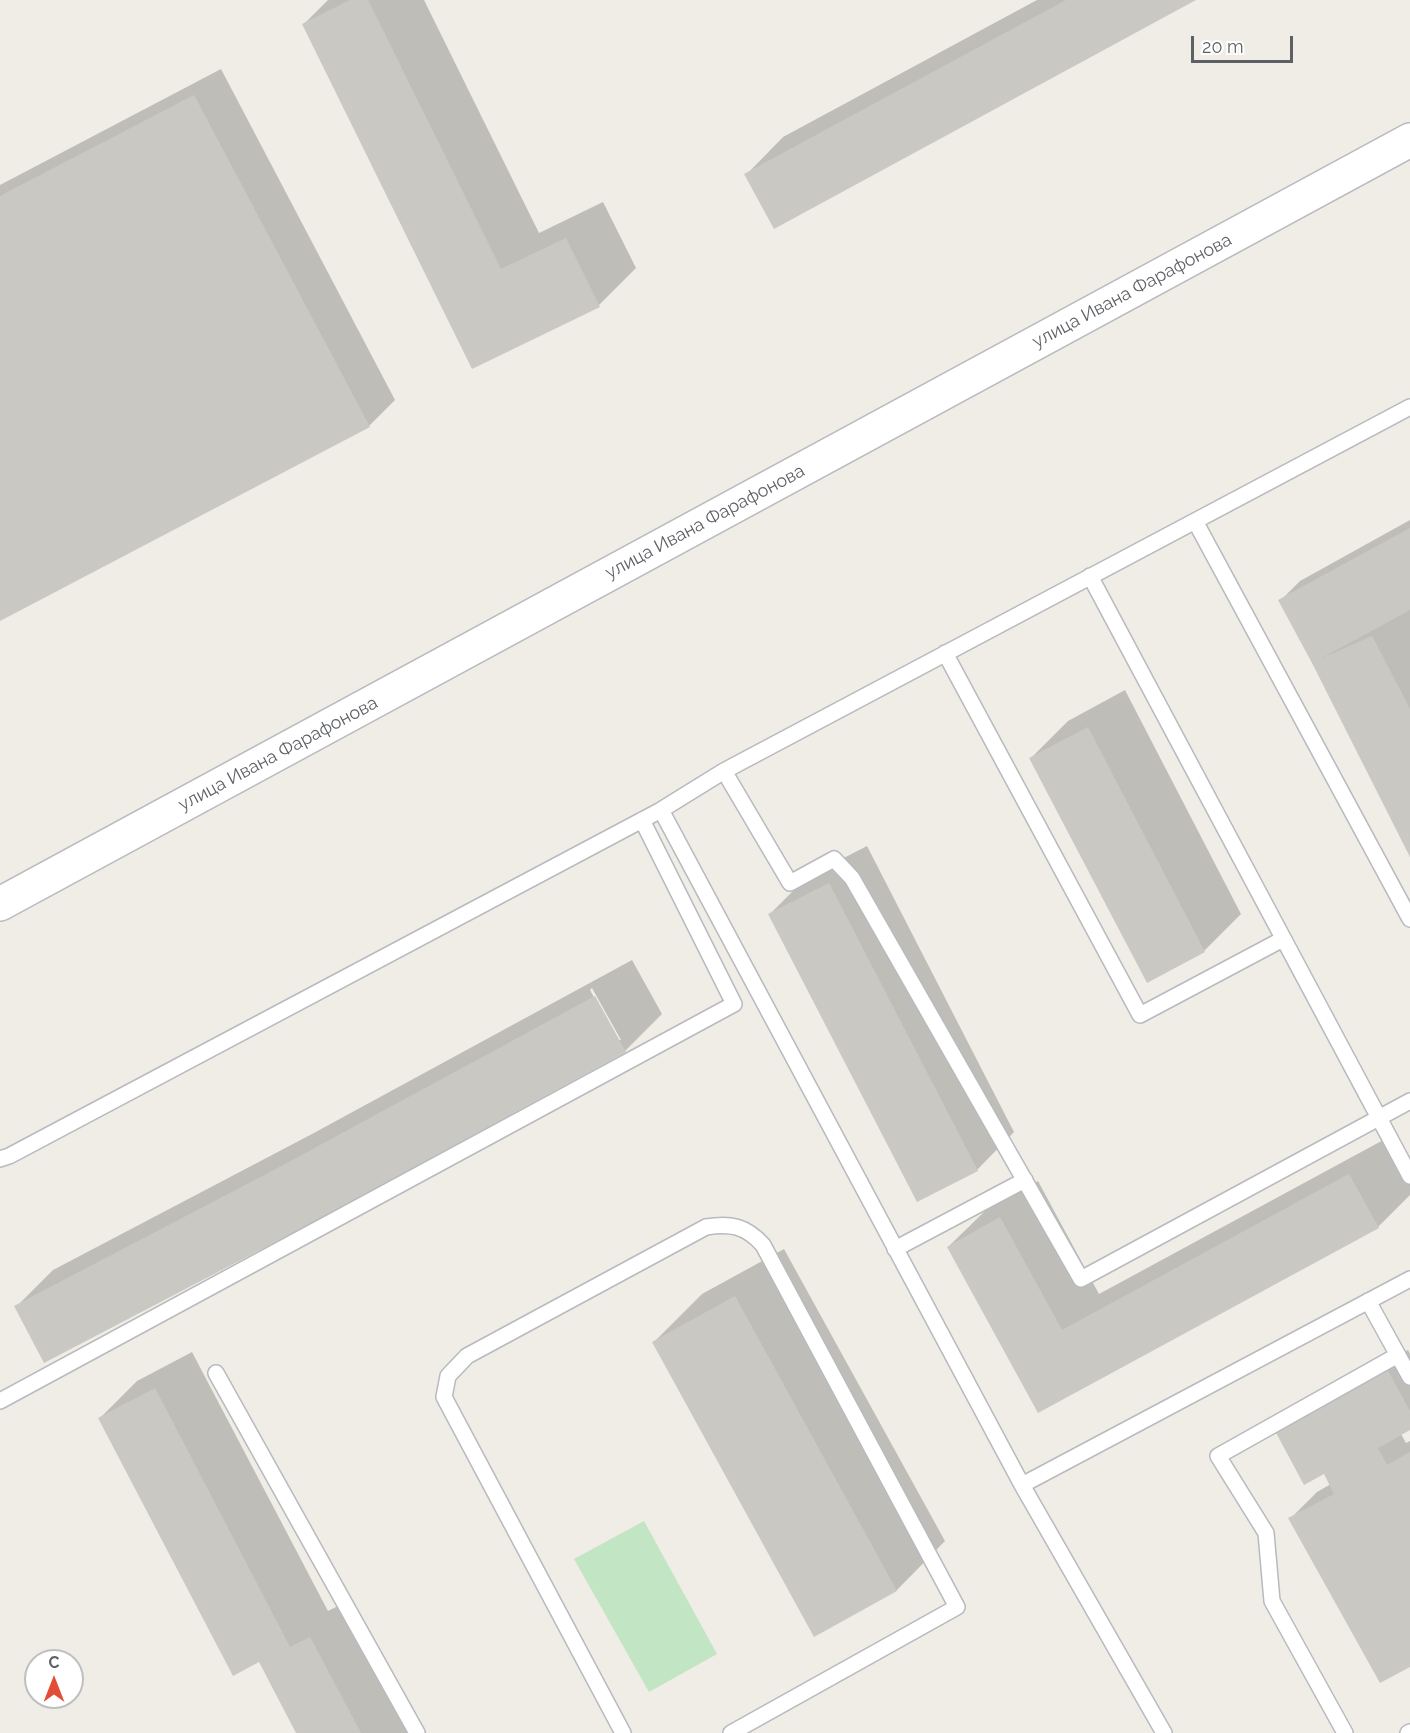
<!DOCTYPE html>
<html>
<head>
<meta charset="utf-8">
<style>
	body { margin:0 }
	#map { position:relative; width:1410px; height:1733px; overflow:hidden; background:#efede5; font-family:Raleway,sans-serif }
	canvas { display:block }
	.north { position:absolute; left:24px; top:1649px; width:60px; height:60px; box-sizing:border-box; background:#fff; border:2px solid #bebfc1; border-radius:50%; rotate:0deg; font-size:16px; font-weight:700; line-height:24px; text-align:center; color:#5d6065 }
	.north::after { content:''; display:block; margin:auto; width:21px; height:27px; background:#e44d35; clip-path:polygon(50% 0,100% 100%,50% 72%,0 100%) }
	.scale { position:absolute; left:1191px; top:36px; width:102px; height:27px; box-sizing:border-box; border:3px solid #5d6065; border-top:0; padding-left:8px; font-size:18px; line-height:21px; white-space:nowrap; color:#5d6065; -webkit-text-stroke:4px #fff; paint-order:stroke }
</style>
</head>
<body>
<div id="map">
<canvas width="1410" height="1733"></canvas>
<div class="north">С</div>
<div class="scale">20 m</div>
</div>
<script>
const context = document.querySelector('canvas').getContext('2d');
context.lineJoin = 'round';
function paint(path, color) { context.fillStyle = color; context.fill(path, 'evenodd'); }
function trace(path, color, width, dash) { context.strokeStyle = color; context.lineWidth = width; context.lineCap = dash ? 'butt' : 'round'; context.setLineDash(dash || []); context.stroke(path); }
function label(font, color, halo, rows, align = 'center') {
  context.font = font + ' Raleway,sans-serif'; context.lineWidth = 6; context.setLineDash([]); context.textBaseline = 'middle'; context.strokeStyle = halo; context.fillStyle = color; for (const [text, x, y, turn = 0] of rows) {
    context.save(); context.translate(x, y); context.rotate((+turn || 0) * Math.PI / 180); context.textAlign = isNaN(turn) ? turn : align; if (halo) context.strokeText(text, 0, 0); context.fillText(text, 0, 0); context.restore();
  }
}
paint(new Path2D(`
	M644,1521L717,1654L649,1692L574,1559Z`), '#c2e5c4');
paint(new Path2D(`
	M328,0H424L539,233L603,202L636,268L599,305L473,367L304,24Z
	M1037,0H1193L746,175L783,137Z
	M221,69L395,400L369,426L0,620V185Z
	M1410,520V854L1314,662L1280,601L1300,581Z
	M1125,690L1241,914L1204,951L1031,758L1068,721Z
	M867,846L1014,1132L977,1170L770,914L807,877Z
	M632,960L662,1014L625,1051L16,1307L53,1270L312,1134ZM592,988L621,1040H617L590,990Z
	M1387,1138L1410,1180V1195L1378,1227L1038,1411L948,1247L986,1210L1038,1181L1099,1294Z
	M784,1249L945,1541L897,1590L815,1634L654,1342L702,1294Z
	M1408,1350L1410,1354V1429L1401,1434L1406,1443L1410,1441V1665L1290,1519L1317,1492L1331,1484L1296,1409Z
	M192,1352L328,1611L348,1601L417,1733H297L259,1660L100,1418L137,1381Z`), '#0003');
paint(new Path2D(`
	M350,0H368L501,269L566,238L600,307L472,369L302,24Z
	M1066,0H1196L774,229L744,174Z
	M194,95L370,427L0,621V196Z
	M1410,528V610L1318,660L1372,636L1410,709V857L1312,663L1278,600Z
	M1088,727L1205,952L1147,983L1029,758Z
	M829,883L978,1171L917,1202L768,914Z
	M595,996L626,1052L304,1227L44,1363L14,1306L274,1170Z
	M1349,1174L1379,1228L1038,1413L947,1247L1000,1217L1062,1330Z
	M735,1296L897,1591L814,1637L652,1342Z
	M1387,1369L1410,1411V1430L1378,1448L1387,1465L1410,1452V1667L1380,1683L1288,1518L1334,1494L1324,1474L1304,1485L1274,1429Z
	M155,1388L290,1647L310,1637L361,1733H296L259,1662L233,1676L98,1418Z`), '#cac8c2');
const service = new Path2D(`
	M1195,521L1410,919
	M1090,576L1410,1176
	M945,653L1140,1015L1283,939
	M724,771L790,883L834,859L852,878L1081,1279L1410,1101
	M661,810L1022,1485L1164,1733
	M0,1159L9,1156L661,810L724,771L1410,407
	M895,1249L1025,1180
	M1368,1301L1410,1377
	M216,1373L417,1733
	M0,1401L734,1004L642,820
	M1022,1485L1410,1279
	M623,1733L444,1397L448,1376L467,1356L706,1227C731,1223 746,1226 763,1245L957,1607L731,1733
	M1345,1733L1272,1601L1266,1533L1218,1456L1398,1355
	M1408,1733L1410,1732`);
const tertiary = new Path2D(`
	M0,904L1410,140`);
trace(service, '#b7babe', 18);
trace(tertiary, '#b7babe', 36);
trace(service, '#fff', 15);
trace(tertiary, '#fff', 33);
label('18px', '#5d6065', '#fff', [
	["улица Ивана Фарафонова",1132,291,-28],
	["улица Ивана Фарафонова",705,522,-28],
	["улица Ивана Фарафонова",278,754,-28]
]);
</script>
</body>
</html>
